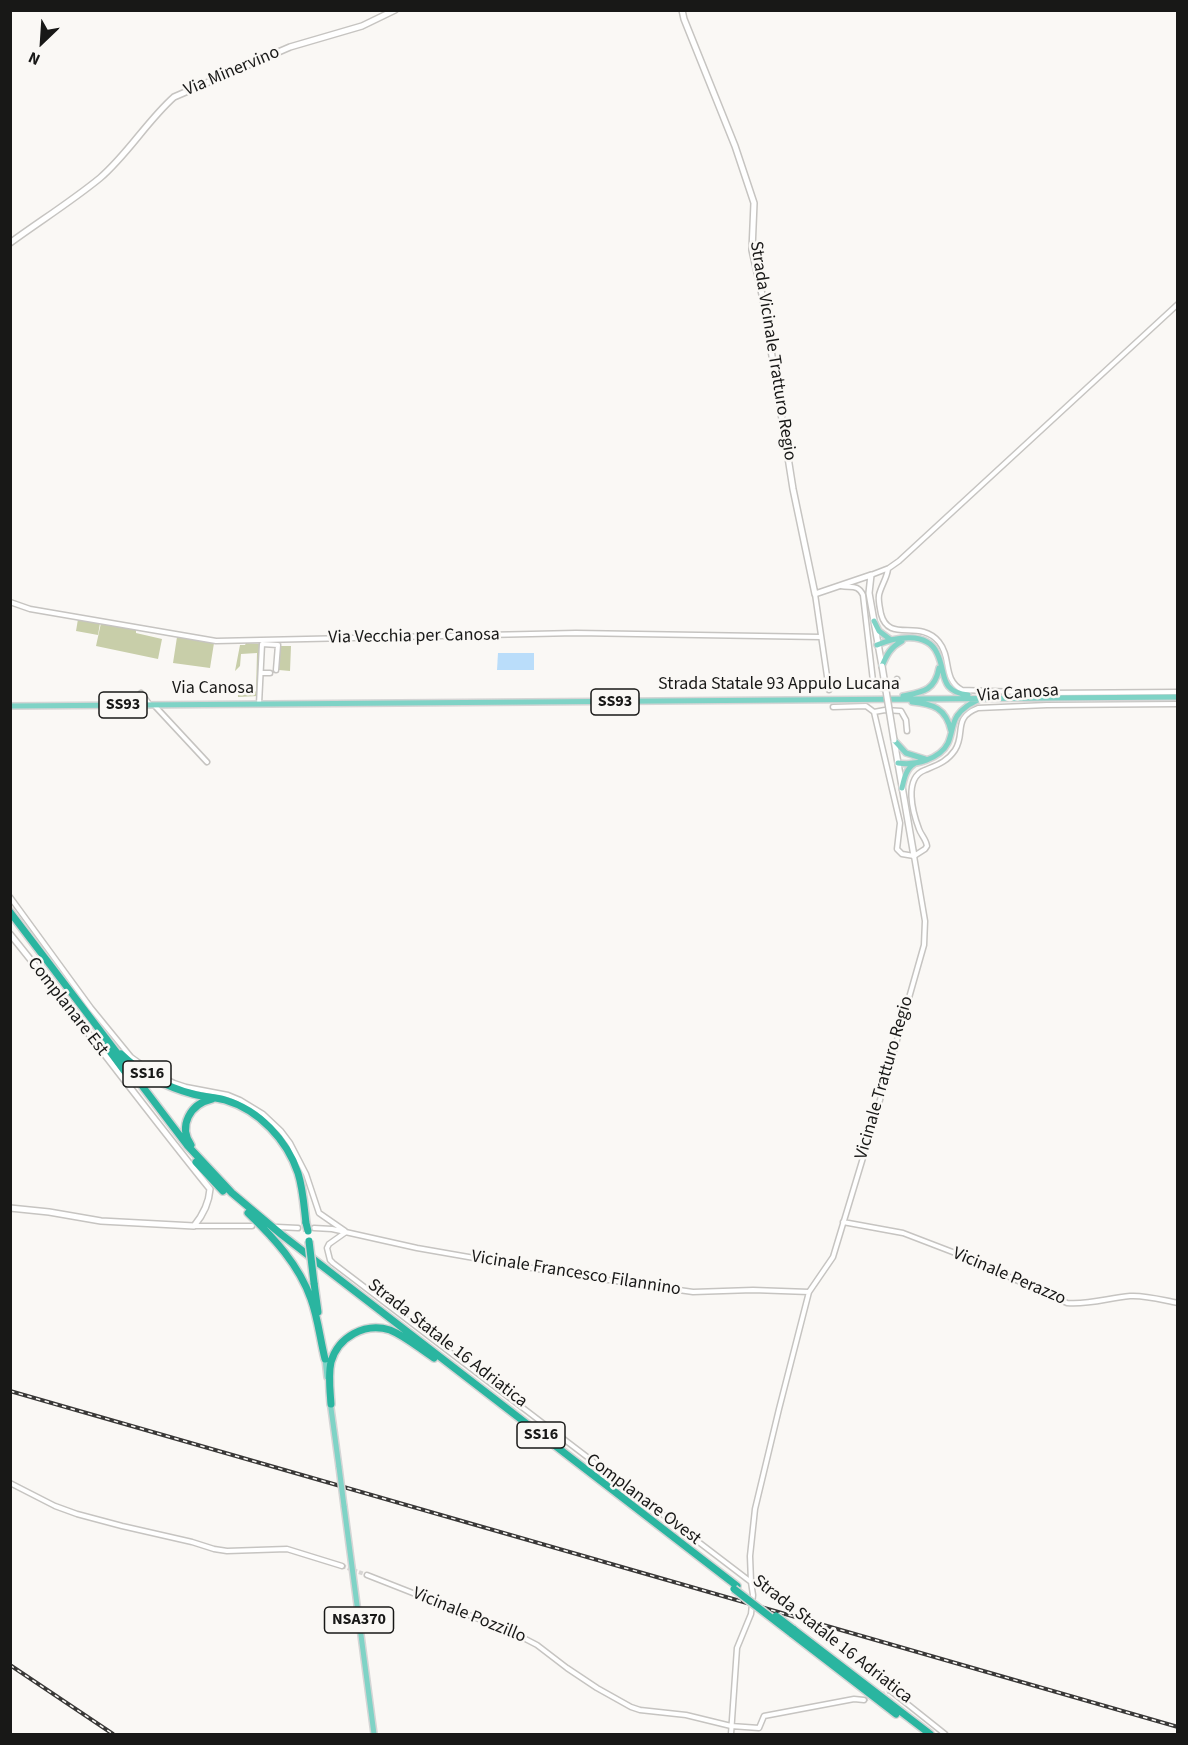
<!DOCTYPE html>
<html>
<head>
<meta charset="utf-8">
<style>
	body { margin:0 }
	#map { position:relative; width:1188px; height:1745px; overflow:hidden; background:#faf8f5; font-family:"Source Sans 3",sans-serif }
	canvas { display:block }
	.frame { position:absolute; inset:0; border:12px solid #181817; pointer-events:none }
	.north { position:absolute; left:12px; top:12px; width:60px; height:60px; -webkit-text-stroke:4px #faf8f5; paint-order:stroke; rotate:205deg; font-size:16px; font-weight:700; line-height:24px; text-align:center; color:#181817 }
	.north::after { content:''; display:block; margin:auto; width:21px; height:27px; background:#181817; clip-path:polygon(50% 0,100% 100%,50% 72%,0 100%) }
</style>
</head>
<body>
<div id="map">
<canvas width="1188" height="1745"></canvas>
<div class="frame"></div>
<div class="north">N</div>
</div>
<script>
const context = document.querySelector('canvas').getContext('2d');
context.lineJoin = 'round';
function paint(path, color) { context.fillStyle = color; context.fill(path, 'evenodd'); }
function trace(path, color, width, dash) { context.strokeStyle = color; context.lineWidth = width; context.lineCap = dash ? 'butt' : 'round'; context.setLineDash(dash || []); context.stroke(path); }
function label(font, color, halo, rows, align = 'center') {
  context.font = font + ' "Source Sans 3",sans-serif'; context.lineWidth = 5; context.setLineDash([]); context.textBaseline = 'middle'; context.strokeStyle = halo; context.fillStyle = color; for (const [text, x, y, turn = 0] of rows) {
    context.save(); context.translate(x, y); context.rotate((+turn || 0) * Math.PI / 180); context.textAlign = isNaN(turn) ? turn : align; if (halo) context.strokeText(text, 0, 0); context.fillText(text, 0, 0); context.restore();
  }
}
paint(new Path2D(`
	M78,619L100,623L98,635L76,631Z
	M101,623L136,630V633L162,639L158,659L96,646Z
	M177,637L214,643L210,668L173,663Z
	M246,643L261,644L258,696L238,697V695L252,694L256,691L257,653L241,654L240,666L235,671L240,645H245Z
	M280,646H291L290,671L279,670Z`), '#c8cea9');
paint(new Path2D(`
	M498,653H534V670H497Z`), '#baddfa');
trace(new Path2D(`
	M342,1566L367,1575
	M864,1700L891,1691`), '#d8d6d4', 4, [4, 2]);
const street = new Path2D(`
	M888,569C887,578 881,586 879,595C878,601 880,608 881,614C889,644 919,618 939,642C952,658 942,679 962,690L1047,693L1178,692
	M871,575L889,568L899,561L1178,304
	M841,586C851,588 858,584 863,595L873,681C879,692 893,690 897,679
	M815,594L829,690
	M10,602L30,609L216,641L576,633L821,637
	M261,673H270
	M141,693L150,705
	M259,704L262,644L278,645L276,670
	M154,705L207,762
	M833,707L866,706L874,712L900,823L897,849L902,854L914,856
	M874,712L885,710L901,711L906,720L907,731
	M914,856L925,849L927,846C926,839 921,835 919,829C913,813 903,778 925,770C937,765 947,762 955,750C966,733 952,718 978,708L1047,705L1178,704
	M10,897L91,1008L131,1057L155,1074L174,1083L186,1087L228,1095L240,1100L263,1114L281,1131L290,1143L306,1174L319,1213L345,1231
	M843,1222L903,1233L963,1256L1067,1303C1089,1305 1108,1298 1130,1296C1146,1295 1162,1300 1178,1303
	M195,1226H252
	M277,1227L298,1228
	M314,1228L332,1229L417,1248L566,1274L693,1292L753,1290L809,1292
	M346,1232L329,1244L327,1248L330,1260L333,1263L751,1582
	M10,1483L55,1506L77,1514L122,1526L192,1542L214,1549L227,1551L287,1549L342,1566
	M367,1575L512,1632L537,1645L567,1668L597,1688L631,1707L640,1710L686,1715L731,1726L759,1728L764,1716L854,1699L864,1700
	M891,1691L945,1734
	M731,1734L737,1648L751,1614L753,1595L751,1582L750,1556L755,1509L779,1409L809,1292L833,1257L872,1128L924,945L925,921L914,856`);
const secondary = new Path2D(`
	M682,10L684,19L735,146L754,203L752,250L763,299L793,489L815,594L871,575L869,593L882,666
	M10,243C40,221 72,201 100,178C128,154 147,121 174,97L290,47L362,26L395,10
	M894,740L914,856
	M10,934C78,1018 142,1105 210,1189C209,1203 203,1215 194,1226L101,1221L49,1212L10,1208`);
const primary = new Path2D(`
	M874,621L879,631L891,640
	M877,645C895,637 927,631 937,653C947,673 938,691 968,695
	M882,666C887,654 891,647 902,641
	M903,696C922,692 935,691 939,668
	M912,702C933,704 946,708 951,731
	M10,706L1178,697
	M894,740L906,753L925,759
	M898,763C915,766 940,759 948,743C952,734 952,724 957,716C963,707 972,703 980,699
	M902,788C904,779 906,769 914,764
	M325,1359L327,1377
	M330,1401L339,1467
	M344,1506L374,1734`);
const highway = new Path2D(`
	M10,912L187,1145L232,1193L282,1235L737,1586
	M106,1046L128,1076
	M121,1054C141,1073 166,1087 193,1094C204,1097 215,1097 225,1100C259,1110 287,1140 298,1173C303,1189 304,1206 306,1223
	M191,1145C178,1126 190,1104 212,1099
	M196,1162L223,1191
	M248,1213C274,1238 299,1265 311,1299C318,1318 320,1339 325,1359
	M314,1283L318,1312
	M331,1404C330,1390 328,1375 331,1362C338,1337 365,1322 390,1330C405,1336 420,1349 434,1358
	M793,1629L930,1734
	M791,1633L896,1714`);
trace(street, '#c6c4c1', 7);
trace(secondary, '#c6c4c1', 8);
trace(primary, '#d5d5d5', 8);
trace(highway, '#d5d5d5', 10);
trace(street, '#fff', 4);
trace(secondary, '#fff', 5);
trace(primary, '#7fd3c6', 5);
trace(highway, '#2ab5a0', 7);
const rail = new Path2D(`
	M10,1391L1178,1727
	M10,1665L113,1734`);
trace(rail, '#393837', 4);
trace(rail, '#faf8f5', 1.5, [4.5]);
const secondaryBridge = new Path2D(`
	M882,666L894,740`);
const primaryBridge = new Path2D(`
	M339,1467L344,1506`);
const highwayBridge = new Path2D(`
	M306,1223L308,1231
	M309,1241L314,1283
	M734,1589L791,1633
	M776,1616L793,1629`);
trace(secondaryBridge, '#c6c4c1', 8, []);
trace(primaryBridge, '#d5d5d5', 8, []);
trace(highwayBridge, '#d5d5d5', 10, []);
trace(secondaryBridge, '#fff', 5);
trace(primaryBridge, '#7fd3c6', 5);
trace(highwayBridge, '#2ab5a0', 7);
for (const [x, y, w] of [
	[615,702,48],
	[123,705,48],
	[147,1074,48],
	[541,1435,48],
	[359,1620,69]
]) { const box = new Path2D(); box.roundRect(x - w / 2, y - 13, w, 26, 4.5); context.fillStyle = '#faf8f5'; context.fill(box); trace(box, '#181817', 1.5); }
label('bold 16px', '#181817', null, [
	["SS93",615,702],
	["SS93",123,705],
	["SS16",147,1074],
	["SS16",541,1435],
	["NSA370",359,1620]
]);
label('18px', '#181817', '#faf8f5', [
	["Via Minervino",232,72,-23],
	["Strada Vicinale Tratturo Regio",772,351,81],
	["Via Vecchia per Canosa",414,637,-1],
	["Strada Statale 93 Appulo Lucana",779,685],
	["Via Canosa",213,689],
	["Via Canosa",1018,694,-4],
	["Complanare Est",67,1007,52],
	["Vicinale Tratturo Regio",885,1078,-74],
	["Vicinale Francesco Filannino",576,1274,9],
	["Vicinale Perazzo",1009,1277,23],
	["Strada Statale 16 Adriatica",447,1344,38],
	["Complanare Ovest",643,1500,37],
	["Vicinale Pozzillo",469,1616,22],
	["Strada Statale 16 Adriatica",832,1640,38]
]);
</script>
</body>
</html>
